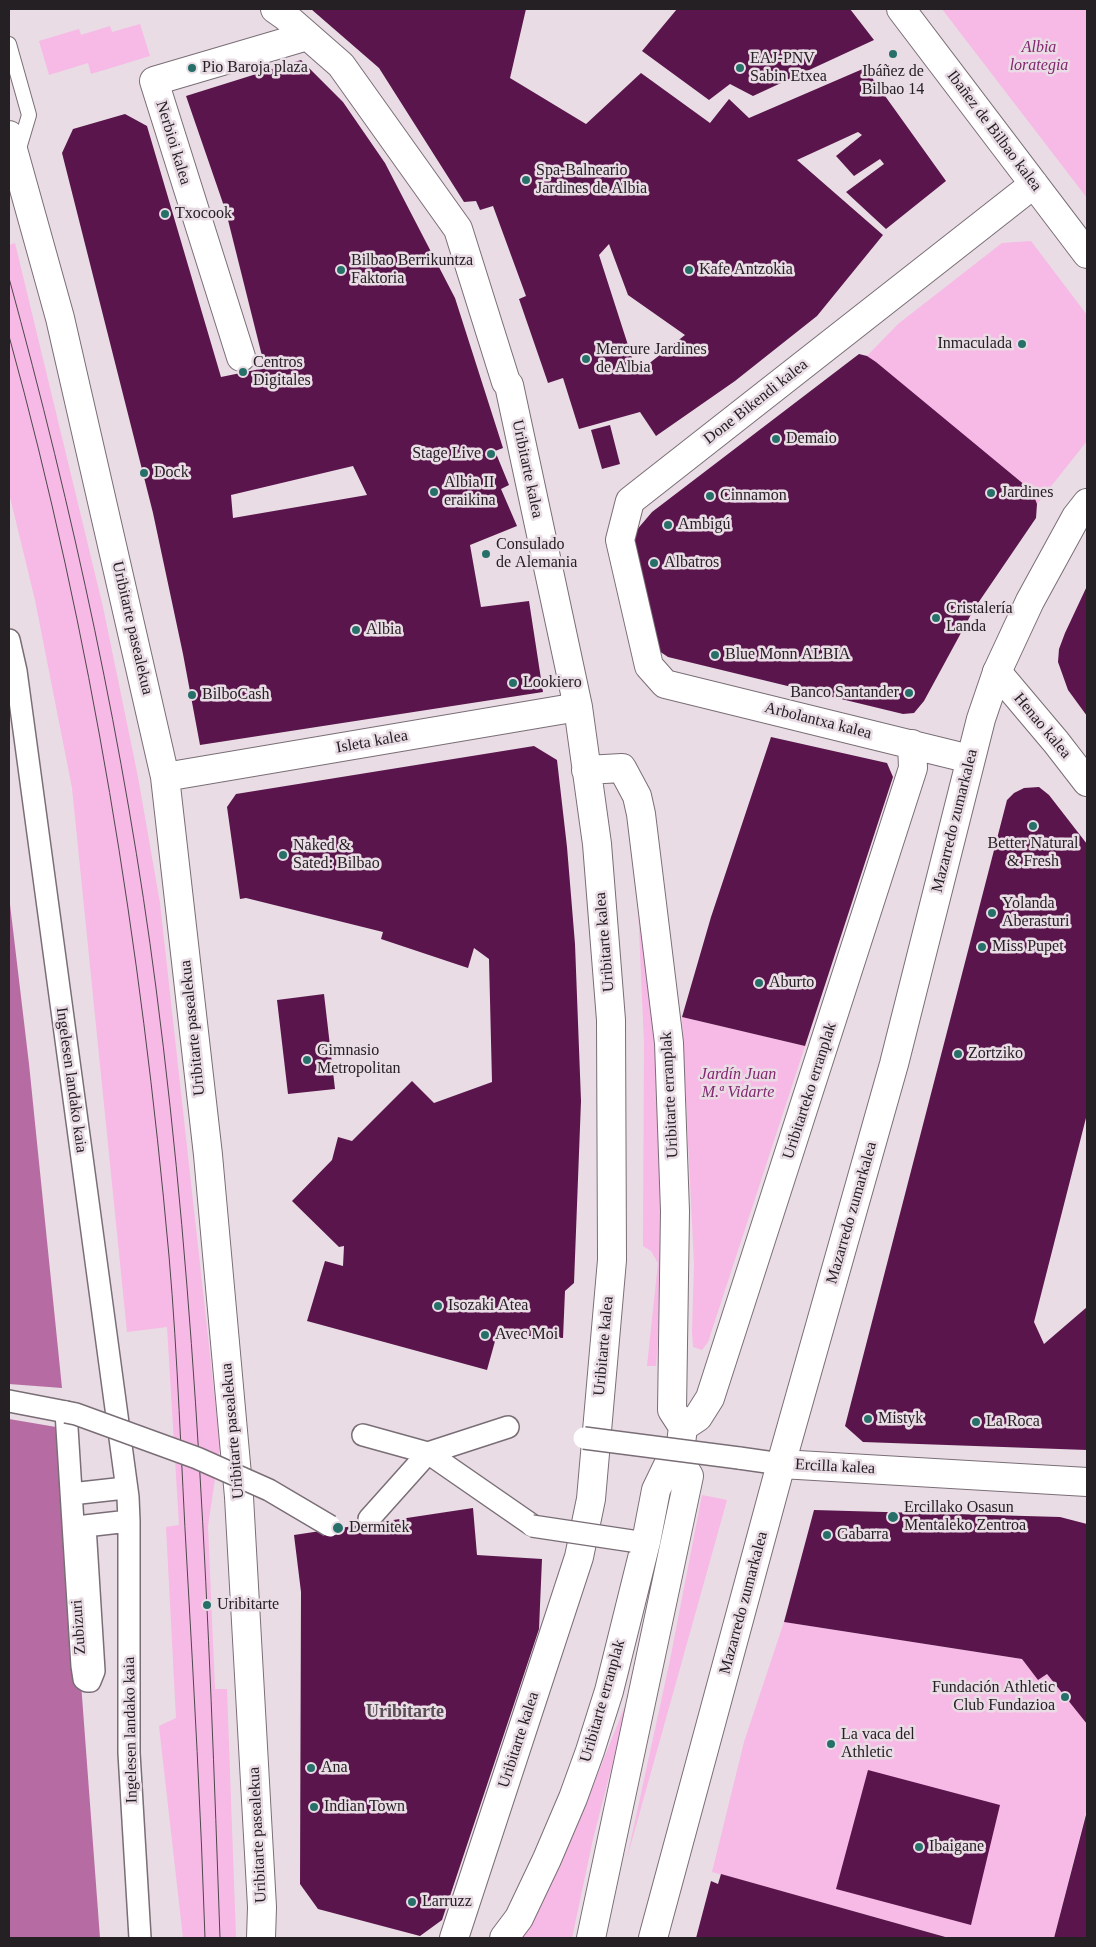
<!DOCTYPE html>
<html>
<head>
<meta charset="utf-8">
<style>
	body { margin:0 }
	#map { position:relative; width:1096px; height:1947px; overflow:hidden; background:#e9dce5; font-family:"Times New Roman",serif }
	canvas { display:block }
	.frame { position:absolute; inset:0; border:10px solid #252023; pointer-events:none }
</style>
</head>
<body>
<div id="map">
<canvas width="1096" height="1947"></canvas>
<div class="frame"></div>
</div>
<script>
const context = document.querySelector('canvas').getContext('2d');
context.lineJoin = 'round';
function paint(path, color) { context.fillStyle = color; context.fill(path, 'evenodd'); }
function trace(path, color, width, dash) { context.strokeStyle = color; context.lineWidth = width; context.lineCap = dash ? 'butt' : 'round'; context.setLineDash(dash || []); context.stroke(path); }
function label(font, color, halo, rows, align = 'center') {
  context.font = font + ' "Times New Roman",serif'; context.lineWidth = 5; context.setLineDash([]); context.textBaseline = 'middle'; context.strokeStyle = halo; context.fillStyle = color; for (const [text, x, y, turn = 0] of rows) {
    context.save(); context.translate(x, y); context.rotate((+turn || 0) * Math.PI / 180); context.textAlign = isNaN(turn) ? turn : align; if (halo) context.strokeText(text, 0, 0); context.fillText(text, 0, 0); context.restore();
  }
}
paint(new Path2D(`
	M942,9H1087V198Z
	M140,24L150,56L91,74L88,63L49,75L39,41L79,29L81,35L110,26L112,32Z
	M1031,241L1087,315V441L1037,504L1032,491L867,356L898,324L1002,243Z
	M15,243L103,607L138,777L160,903L220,1445L208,1526L215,1689H227L236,1938H183L159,1726L176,1718L166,1527L179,1525L167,1327L127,1332L72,788L35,600L9,493V245Z
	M638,906L653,1013L659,1066L664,1260L656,1366H647L658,1263L651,1251L643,1246L644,1044Z
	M682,1017L805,1046L708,1342L702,1350L693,1347L692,1331L694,1264Z
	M702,1495L727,1500L627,1858L670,1660Z
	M784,1622L1022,1659L1038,1680L1047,1674L1087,1724V1808L1054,1938H950L712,1872L744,1742Z
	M632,1688L593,1839L572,1938H520L573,1836Z`), '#f7b9e5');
paint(new Path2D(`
	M9,896L29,1064L62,1388V1428L100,1938H9Z`), '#b66ca3');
paint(new Path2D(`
	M9,1384L62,1388V1428L9,1419Z`), '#e9dce5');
paint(new Path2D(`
	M311,9H526L510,78L586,124L641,73L710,123L729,99L749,118L865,68L946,181L886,229L846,192L884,164L880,159L854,176L836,156L862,135L858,132L797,160L883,235L817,316L735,381L656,436L640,412L579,429L563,378L548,383L519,299L526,296L493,206L480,210L476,201L464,202L379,68ZM609,244L628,295L685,335L637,373L599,255Z
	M677,9H850L874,40L753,96L730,84L709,100L642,51Z
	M301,60L343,102L385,163L455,298L503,448L495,451L509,485L501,489L517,526L470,545L481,607L529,601L543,692L200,745L183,654L153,513L62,153L73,129L125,114L147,126L221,377L265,368L226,212L186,96ZM353,466L367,495L233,518L231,495Z
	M859,354L867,356L876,362L1032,491L1037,504L1036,518L974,609L924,701L914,713L903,714L668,657L656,649L634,544L635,532L652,512Z
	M610,425L620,464L602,469L591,430Z
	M1087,586V716L1068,690L1058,662L1059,649L1065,633Z
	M771,737L887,763L893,777L805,1046L682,1017L711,917Z
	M534,746L557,760L567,847L575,944L581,1101L574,1283L565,1291L563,1338L497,1334L487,1370L307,1321L325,1261L343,1266L344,1246L339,1247L292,1201L332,1160L338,1137L352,1141L412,1081L434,1103L492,1082L489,959L474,948L468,968L381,939L383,932L246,898L240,899L227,807L236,794Z
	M1039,787L1049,795L1087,844V1114L1034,1322L1044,1344L1087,1307V1450L863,1442L845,1426L1007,800L1014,793L1024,788Z
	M324,994L335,1089L288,1094L277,1000Z
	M473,1508L477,1555L542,1559L539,1629L442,1920L420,1936L318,1909L300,1884L301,1592L294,1535Z
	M814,1510L1060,1517L1087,1524V1724L1047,1674L1038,1680L1022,1659L784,1622Z
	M868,1770L1000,1805L971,1925L836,1889Z
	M1087,1811V1931L1086,1938H1054Z
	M721,1874L949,1938H696L711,1881L718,1884Z`), '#5a164c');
const service = new Path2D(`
	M9,44L29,115L18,152`);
const pedestrian = new Path2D(`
	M9,640L16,671L128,1497L129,1521V1753L140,1938
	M9,1401L66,1412L82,1666L84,1679L87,1681H90L94,1671L85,1526L129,1521
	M363,1435L428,1453L532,1525
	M739,1458L781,1464
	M80,1493L125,1488
	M369,1519L428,1453L508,1427`);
const minor = new Path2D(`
	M275,9L285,16L341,65L458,229L506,382L509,385L578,707L597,844L611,1020L612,1260L591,1499L579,1557L454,1938
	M901,9L1087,254
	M9,135L60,318L165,777L208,1155L239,1497L262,1907L261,1938
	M241,357L154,81L307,36
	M997,672L1056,742L1087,782
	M970,759L665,684L649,666L620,540L630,501L1034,184
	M586,770L622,768L637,796L641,814L669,1043L675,1211L672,1410L683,1427L679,1460L689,1476L591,1938
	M165,777L578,707
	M683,1427L698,1417L710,1398L913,768L912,744
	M781,1464L1087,1482
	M504,1938L519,1918L547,1859L573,1798L590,1751L609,1691L646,1542L656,1490L669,1463L679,1460`);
const secondary = new Path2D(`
	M653,1938L781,1464L894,1064L981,719L997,672L1030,601L1076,517L1087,503`);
trace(service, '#7a6e76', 16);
trace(pedestrian, '#7a6e76', 24);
trace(minor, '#7a6e76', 30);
trace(secondary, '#7a6e76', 30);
trace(service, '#fff', 14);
trace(pedestrian, '#fff', 21);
trace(minor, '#fff', 28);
trace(secondary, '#fff', 28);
trace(new Path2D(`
	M9,278C73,511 125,749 156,988C197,1303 209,1621 220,1938
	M9,336C92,637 141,946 169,1256C178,1359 181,1462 187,1565C194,1689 201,1814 205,1938`), '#4e474b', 1);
const pedestrianBridge = new Path2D(`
	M66,1412L76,1414L197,1458L269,1490L330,1526
	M584,1438L739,1458
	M532,1526L632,1541`);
trace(pedestrianBridge, '#7a6e76', 24, []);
trace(pedestrianBridge, '#fff', 21);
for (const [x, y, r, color] of [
	[893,54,5,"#27706a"],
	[192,68,5,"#27706a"],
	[740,68,5,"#27706a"],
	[526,180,5,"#27706a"],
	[165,214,5,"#27706a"],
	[341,270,5,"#27706a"],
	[689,270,5,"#27706a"],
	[1022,344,5,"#27706a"],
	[586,359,5,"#27706a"],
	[243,372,5,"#27706a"],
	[776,439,5,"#27706a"],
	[491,454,5,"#27706a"],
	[144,473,5,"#27706a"],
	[434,492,5,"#27706a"],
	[991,493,5,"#27706a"],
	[710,496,5,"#27706a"],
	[668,525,5,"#27706a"],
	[486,554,5,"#27706a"],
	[654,563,5,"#27706a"],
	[936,618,5,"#27706a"],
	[356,630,5,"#27706a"],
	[715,655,5,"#27706a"],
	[513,683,5,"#27706a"],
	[909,693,5,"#27706a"],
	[192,695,5,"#27706a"],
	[1033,826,5,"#27706a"],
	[283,855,5,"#27706a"],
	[992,913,5,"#27706a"],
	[982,947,5,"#27706a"],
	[759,983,5,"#27706a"],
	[958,1054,5,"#27706a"],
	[307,1060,5,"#27706a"],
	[438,1306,5,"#27706a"],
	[485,1335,5,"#27706a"],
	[868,1419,5,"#27706a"],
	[976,1422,5,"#27706a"],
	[893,1517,6,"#27706a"],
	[338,1528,6,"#27706a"],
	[827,1535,5,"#27706a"],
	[207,1605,5,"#27706a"],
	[1065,1697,5,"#27706a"],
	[831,1744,5,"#27706a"],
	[311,1768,5,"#27706a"],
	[314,1807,5,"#27706a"],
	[919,1847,5,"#27706a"],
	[412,1902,5,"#27706a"]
]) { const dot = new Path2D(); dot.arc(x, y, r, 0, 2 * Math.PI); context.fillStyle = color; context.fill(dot); trace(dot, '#e9dce5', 2); }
label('italic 16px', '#82286f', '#e9dce5', [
	["Albia",1039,48],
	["lorategia",1039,66],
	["Jardín Juan",738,1075],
	["M.ª Vidarte",738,1093]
]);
label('16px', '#252023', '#e9dce5', [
	["EAJ-PNV",750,59],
	["Sabin Etxea",750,77],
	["Pio Baroja plaza",202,68],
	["Ibáñez de",893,72,"center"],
	["Bilbao 14",893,90,"center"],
	["Spa-Balneario",536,171],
	["Jardines de Albia",536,189],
	["Txocook",175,214],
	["Bilbao Berrikuntza",351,261],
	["Faktoria",351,279],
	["Kafe Antzokia",699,270],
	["Inmaculada",1012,344,"right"],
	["Mercure Jardines",596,350],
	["de Albia",596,368],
	["Centros",253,363],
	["Digitales",253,381],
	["Demaio",786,439],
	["Stage Live",481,454,"right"],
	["Dock",154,473],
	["Albia II",444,483],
	["eraikina",444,501],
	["Jardines",1001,493],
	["Cinnamon",720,496],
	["Ambigú",678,525],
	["Consulado",496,545],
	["de Alemania",496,563],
	["Albatros",664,563],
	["Cristalería",946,609],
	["Landa",946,627],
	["Albia",366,630],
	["Blue Monn ALBIA",725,655],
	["Lookiero",523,683],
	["Banco Santander",899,693,"right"],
	["BilboCash",202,695],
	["Better Natural",1033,844,"center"],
	["& Fresh",1033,862,"center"],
	["Naked &",293,846],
	["Sated: Bilbao",293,864],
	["Yolanda",1002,904],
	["Aberasturi",1002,922],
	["Miss Pupet",992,947],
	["Aburto",769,983],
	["Gimnasio",317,1051],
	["Metropolitan",317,1069],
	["Zortziko",968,1054],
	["Isozaki Atea",448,1306],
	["Avec Moi",495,1335],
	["Mistyk",878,1419],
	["La Roca",986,1422],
	["Ercillako Osasun",904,1508],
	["Mentaleko Zentroa",904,1526],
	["Dermitek",349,1528],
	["Gabarra",837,1535],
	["Uribitarte",217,1605],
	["Fundación Athletic",1055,1688,"right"],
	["Club Fundazioa",1055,1706,"right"],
	["La vaca del",841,1735],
	["Athletic",841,1753],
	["Ana",321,1768],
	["Indian Town",324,1807],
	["Ibaigane",929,1847],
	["Larruzz",422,1902]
], 'left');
label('16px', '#252023', '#e9dce5', [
	["Ibañez de Bilbao kalea",994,131,53],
	["Nerbioi kalea",173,143,73],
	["Done Bikendi kalea",756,402,-38],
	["Uribitarte kalea",527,469,78],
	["Uribitarte pasealekua",132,628,77],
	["Arbolantxa kalea",818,721,14],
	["Henao kalea",1042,726,50],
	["Isleta kalea",372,742,-10],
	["Mazarredo zumarkalea",955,821,-76],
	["Uribitarte kalea",605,942,-95],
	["Uribitarte pasealekua",193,1028,-96],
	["Ingelesen landako kaia",71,1080,82],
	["Uribitarteko erranplak",810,1091,-72],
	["Uribitarte erranplak",670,1095,-93],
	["Mazarredo zumarkalea",852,1213,-74],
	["Uribitarte kalea",604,1346,-85],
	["Uribitarte pasealekua",233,1431,-95],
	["Ercilla kalea",835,1467,3],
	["Mazarredo zumarkalea",744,1603,-75],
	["Zubizuri",79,1627,-94],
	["Uribitarte erranplak",603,1701,-74],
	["Ingelesen landako kaia",131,1730,-91],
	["Uribitarte kalea",519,1740,-72],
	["Uribitarte pasealekua",258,1835,-93]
]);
label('bold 18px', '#584e55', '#e9dce5', [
	["Uribitarte",405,1712]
]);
</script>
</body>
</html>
